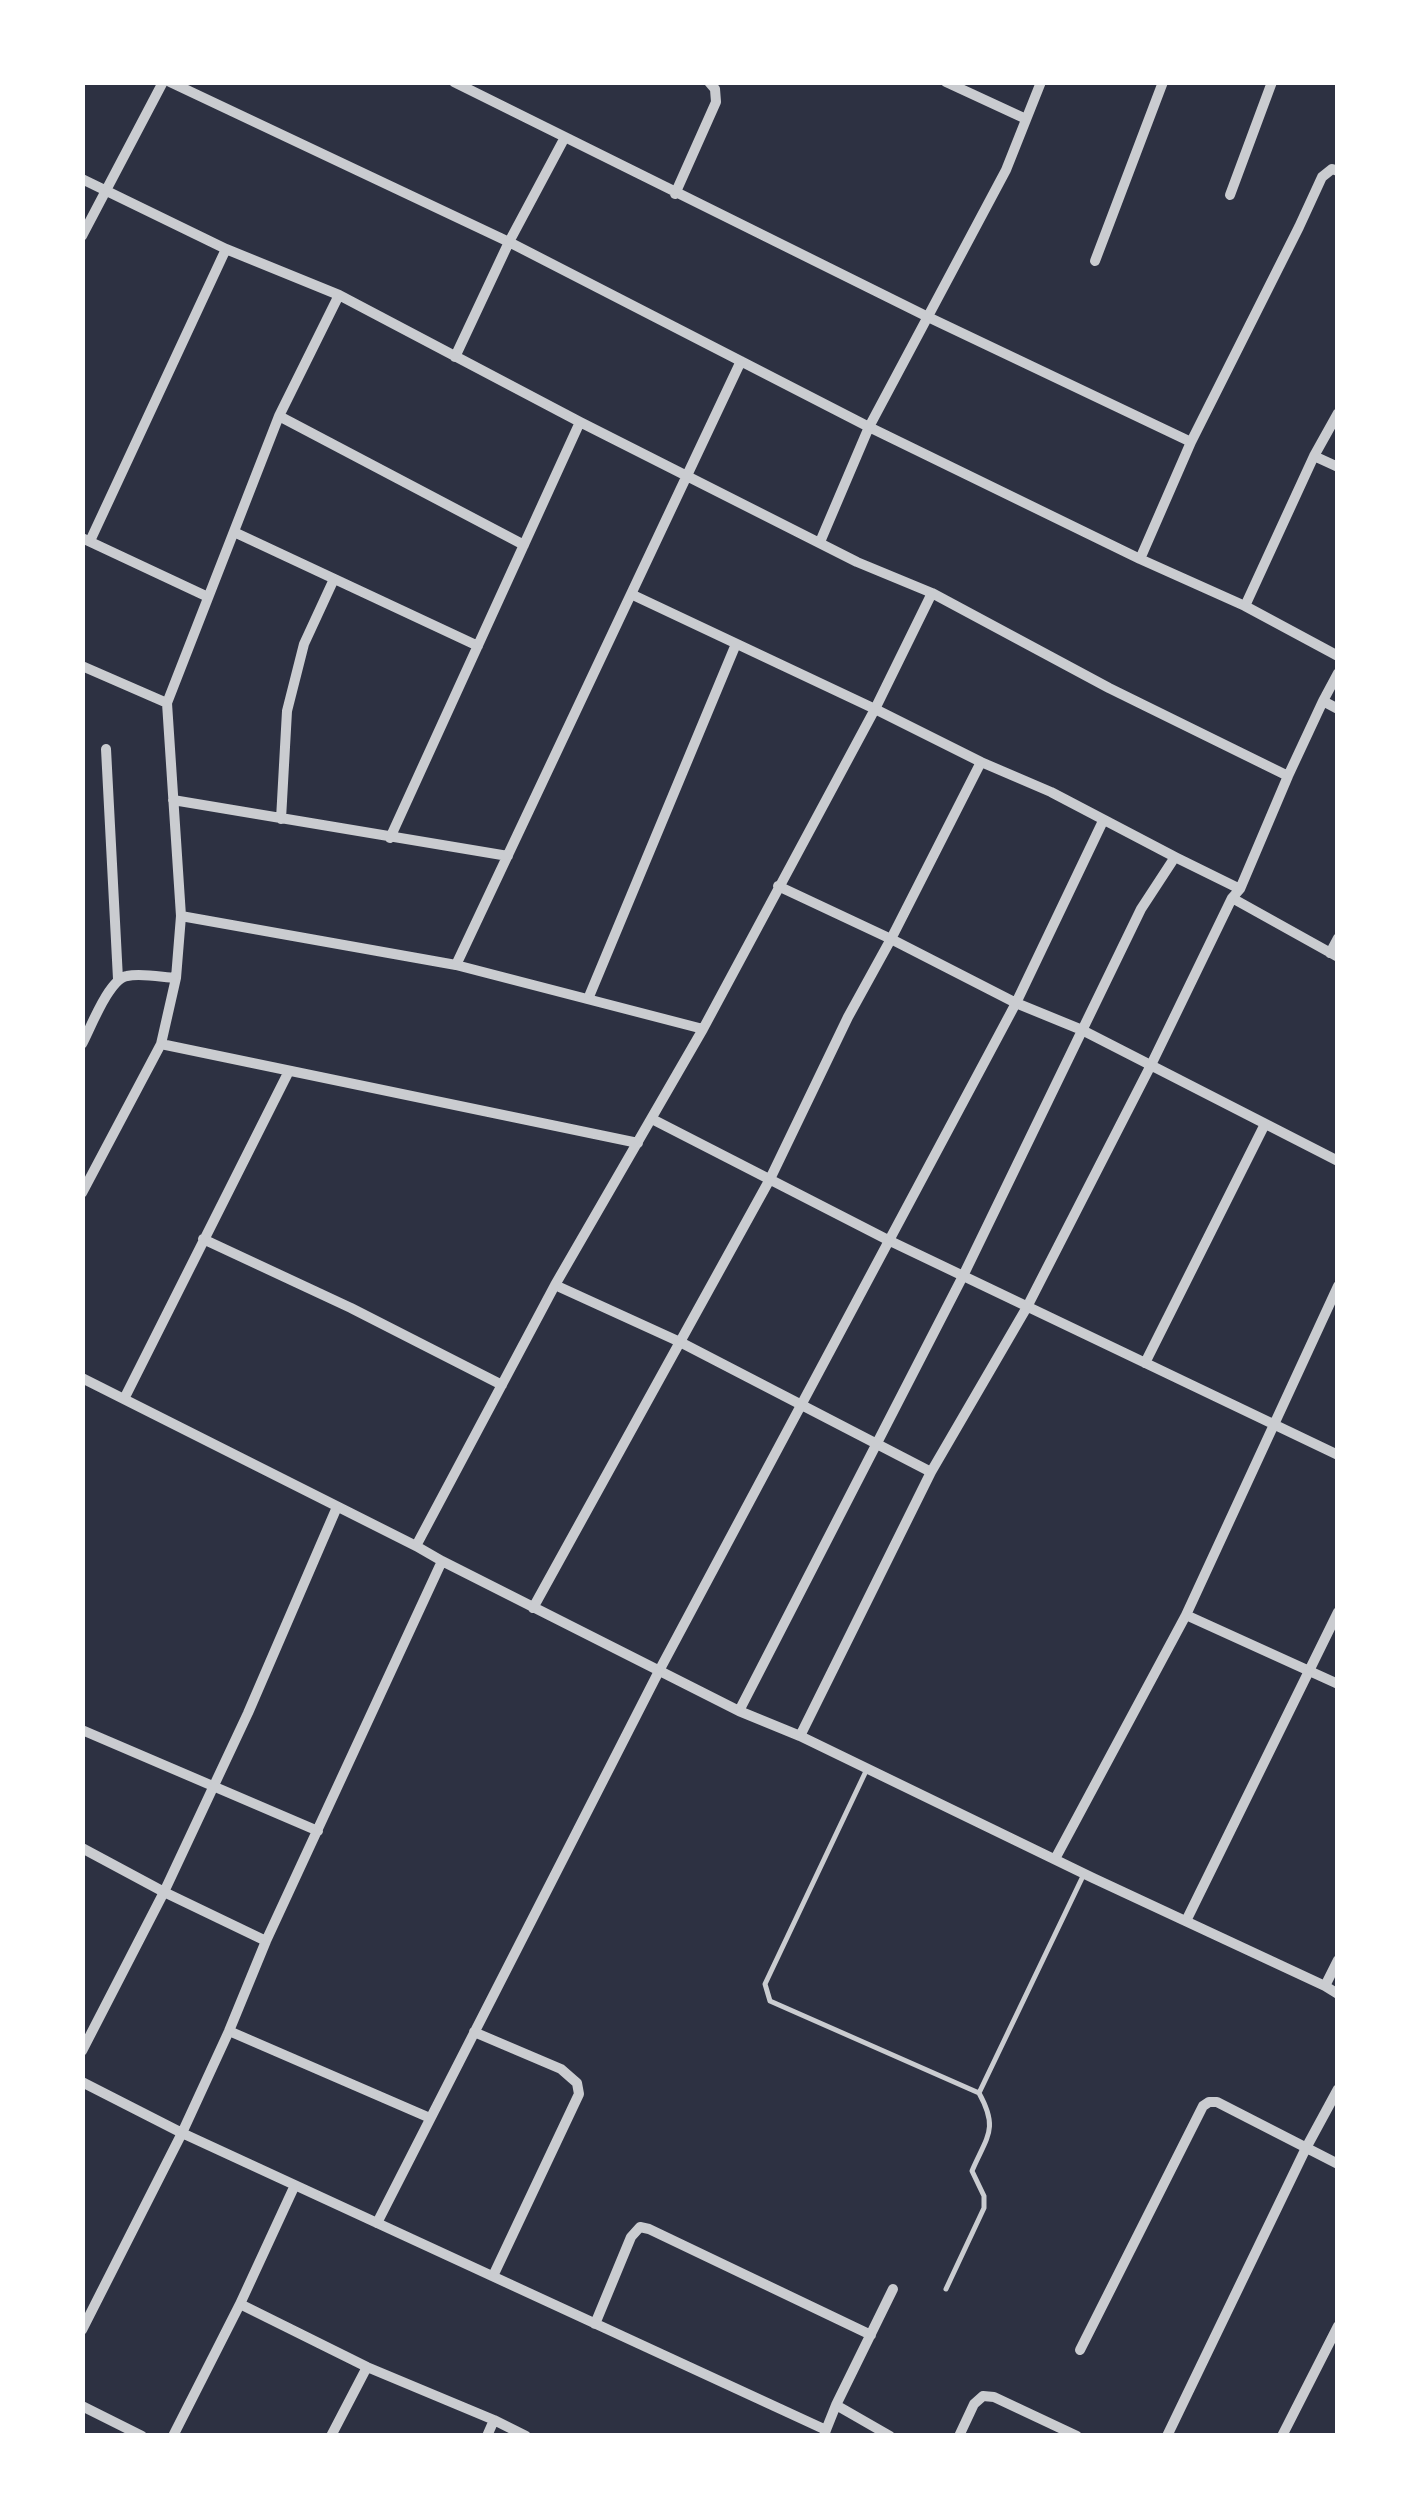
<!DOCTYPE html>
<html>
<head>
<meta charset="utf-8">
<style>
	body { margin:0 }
	#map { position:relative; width:1420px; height:2518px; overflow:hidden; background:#2d3142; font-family:"IBM Plex Serif",serif }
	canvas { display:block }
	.frame { position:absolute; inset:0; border:85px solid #fff; pointer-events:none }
</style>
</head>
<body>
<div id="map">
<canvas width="1420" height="2518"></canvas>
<div class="frame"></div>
</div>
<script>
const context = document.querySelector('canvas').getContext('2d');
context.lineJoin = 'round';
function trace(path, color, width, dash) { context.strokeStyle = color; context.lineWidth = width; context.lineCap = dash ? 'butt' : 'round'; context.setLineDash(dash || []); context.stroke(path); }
trace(new Path2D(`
	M867,1769L765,1984L770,2001L979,2093
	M946,2289L984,2208V2196L972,2171C987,2136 999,2129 979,2093L1084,1874`), '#caccd0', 5);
trace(new Path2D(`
	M170,82L509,242L869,427L1006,170L1041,82
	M454,82L928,317L1191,442L1140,559
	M946,82L1026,119
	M82,179L226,249L339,295L580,422L857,562L932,593L1109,688L1288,776L1323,701L1338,709
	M675,194L716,102L715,89L709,82
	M1230,195L1272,82
	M82,236L163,82
	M1095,261L1163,82
	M339,295L279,416L167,703L181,916L456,965L741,361
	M455,357L509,242L564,139
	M1338,413L1314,456L1338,467
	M279,416L524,545
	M1191,442L1299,227L1322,177L1332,169L1338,171
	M234,532L478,646
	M82,538L208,597
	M90,541L226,249
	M820,542L869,427L1140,559L1245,606L1314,456
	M633,595L875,709L981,762L1051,792L1175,857
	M1245,606L1338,656
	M82,666L167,703
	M1323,701L1338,673
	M106,749L118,979
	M173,800L508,856
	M281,819L287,711L304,644L334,579
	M390,838L580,422
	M778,886L891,939L1016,1003L1082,1030L1338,1161
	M1232,898L1338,957
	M1330,953L1338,938
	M456,965L703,1029
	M588,999L736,644
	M82,1044C91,1027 109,979 127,976C141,973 161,977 176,978
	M161,1044L638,1143
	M652,1119L888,1240L1338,1455
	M82,1193L161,1044L176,978L181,916
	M203,1239L351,1308L502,1385
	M555,1285L680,1342L931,1472
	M1145,1363L1265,1124
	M82,1378L416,1546L442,1561L739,1711L800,1736L1093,1878L1325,1986L1338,1994
	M124,1399L289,1071
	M416,1546L555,1285L703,1029L875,709L932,593
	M533,1608L770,1179L848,1017L891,939L981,762
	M1186,1615L1338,1684
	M739,1711L963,1276L1141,909L1175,857L1240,889L1288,776
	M82,1730L318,1831
	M800,1736L931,1472L1027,1307L1151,1065L1232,898L1240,889
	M82,1848L164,1892L266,1941
	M1055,1859L1186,1615L1338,1286
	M1186,1921L1338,1612
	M1325,1986L1338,1960
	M229,2031L430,2118
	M474,2032L561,2069L577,2083L579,2094L493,2276
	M82,2051L164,1892L248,1713L337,1507
	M82,2082L182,2133L229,2031L266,1941L442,1561
	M377,2223L659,1671L1016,1003L1103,821
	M240,2304L295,2185
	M595,2324L631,2237L640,2227L649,2229L871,2335
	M82,2330L182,2133L826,2430L824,2436
	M1080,2350L1203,2106L1209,2102H1217L1338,2164
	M836,2405L893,2289
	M82,2406L142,2436
	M826,2430L836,2405L890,2436
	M173,2436L240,2304L367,2367
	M331,2436L367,2367L494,2420
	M487,2436L494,2420L526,2436
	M959,2436L974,2404L983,2396L994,2397L1077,2436
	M1167,2436L1306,2148L1338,2089
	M1282,2436L1338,2326`), '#caccd0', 10);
</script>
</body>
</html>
